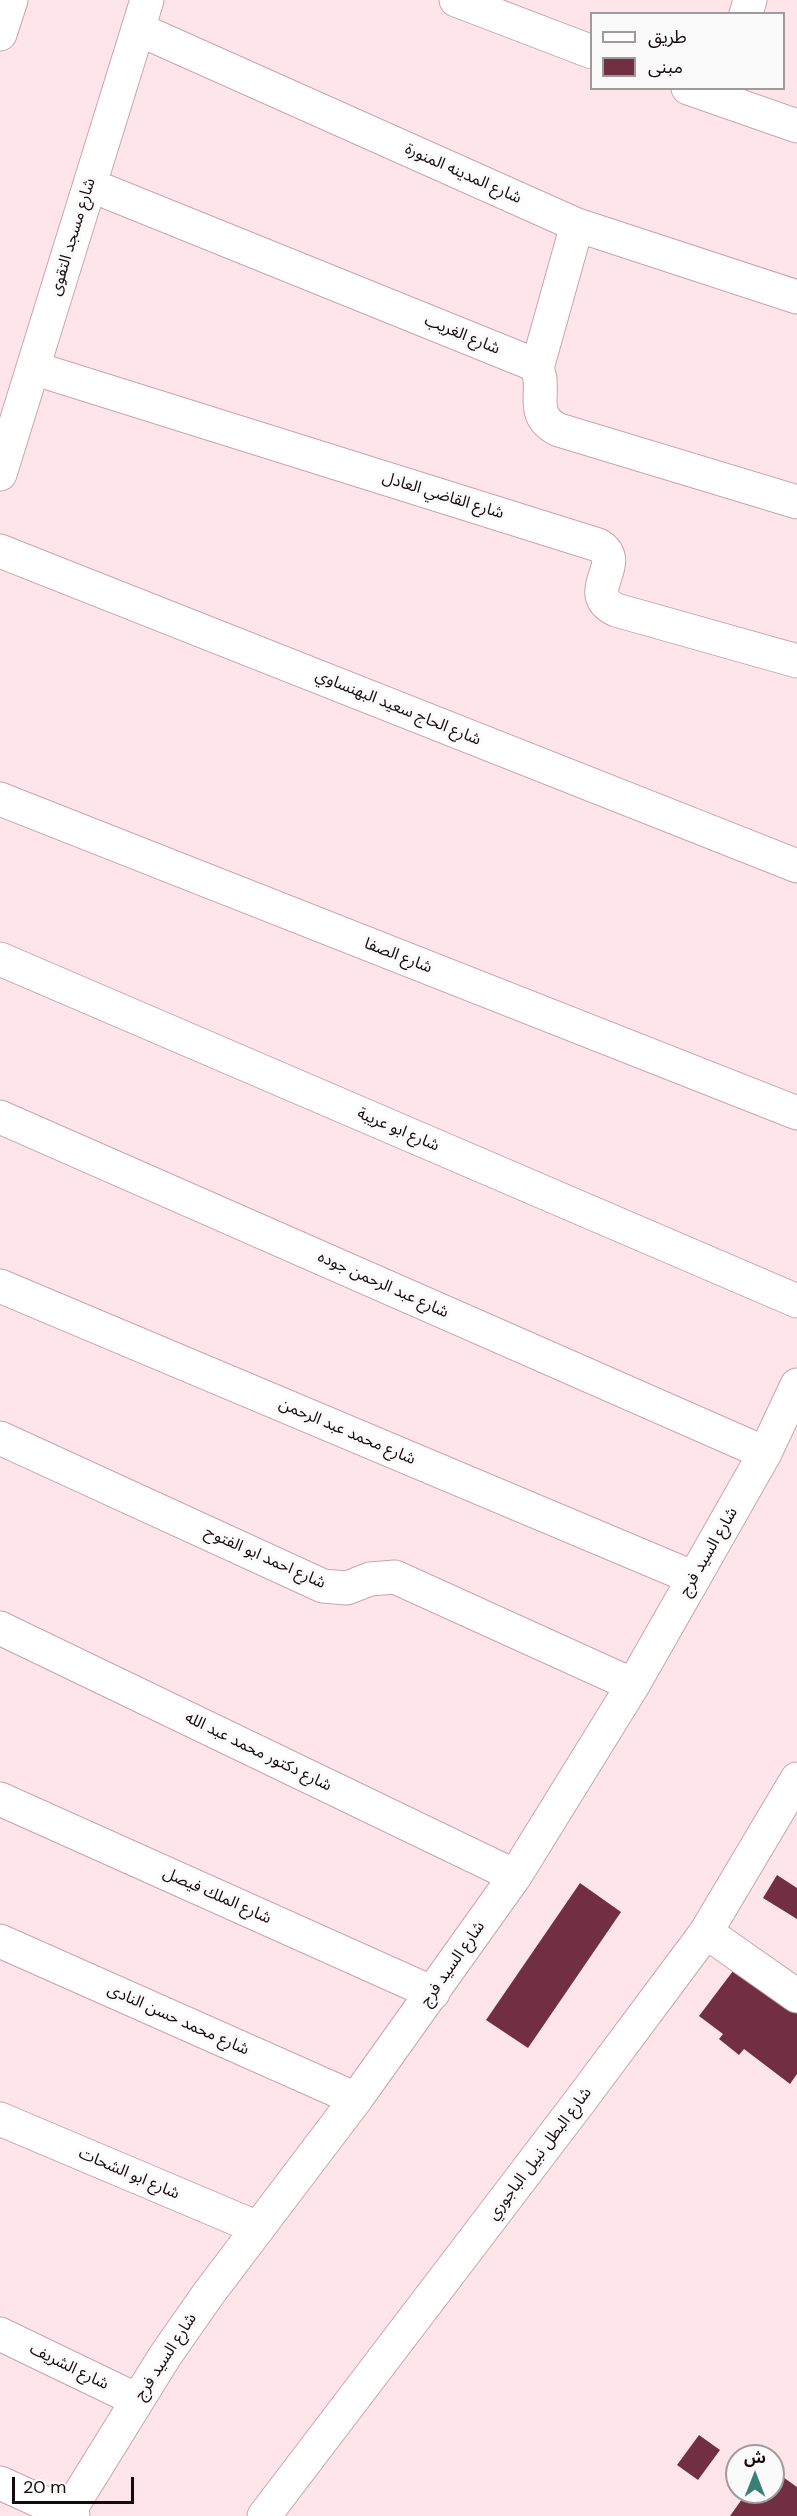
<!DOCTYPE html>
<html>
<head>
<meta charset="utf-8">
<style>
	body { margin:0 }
	#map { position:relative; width:797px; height:2516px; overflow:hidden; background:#fee5ea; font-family:"DM Sans","Noto Sans Arabic",sans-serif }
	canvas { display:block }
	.legend { position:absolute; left:590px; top:12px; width:195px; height:78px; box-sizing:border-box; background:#fafafa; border:2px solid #9f9a9b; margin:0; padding:8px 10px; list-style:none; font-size:18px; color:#16090c }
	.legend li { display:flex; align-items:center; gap:12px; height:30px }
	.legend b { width:30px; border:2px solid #9f9a9b }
	.north { position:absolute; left:725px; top:2444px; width:60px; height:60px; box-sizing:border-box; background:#fafafa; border:2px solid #9f9a9b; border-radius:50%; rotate:0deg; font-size:16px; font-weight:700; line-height:24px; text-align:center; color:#16090c }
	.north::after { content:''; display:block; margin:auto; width:21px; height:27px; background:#3a8077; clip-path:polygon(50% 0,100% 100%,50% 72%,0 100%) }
	.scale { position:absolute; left:12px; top:2477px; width:122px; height:27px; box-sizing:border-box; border:3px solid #16090c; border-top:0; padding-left:8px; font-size:18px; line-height:21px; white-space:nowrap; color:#16090c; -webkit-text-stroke:4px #fafafa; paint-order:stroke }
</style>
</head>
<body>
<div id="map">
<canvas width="797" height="2516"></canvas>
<ul class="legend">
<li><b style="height:8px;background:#fff"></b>طريق</li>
<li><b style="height:16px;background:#722f42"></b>مبنى</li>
</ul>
<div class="north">ش</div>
<div class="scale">20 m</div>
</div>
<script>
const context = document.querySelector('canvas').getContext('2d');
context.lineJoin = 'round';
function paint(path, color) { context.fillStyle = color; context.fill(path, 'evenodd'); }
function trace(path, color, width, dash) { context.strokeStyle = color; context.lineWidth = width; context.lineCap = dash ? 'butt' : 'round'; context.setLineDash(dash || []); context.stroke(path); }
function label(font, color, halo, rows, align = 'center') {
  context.font = font + ' "DM Sans","Noto Sans Arabic",sans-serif'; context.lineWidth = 6; context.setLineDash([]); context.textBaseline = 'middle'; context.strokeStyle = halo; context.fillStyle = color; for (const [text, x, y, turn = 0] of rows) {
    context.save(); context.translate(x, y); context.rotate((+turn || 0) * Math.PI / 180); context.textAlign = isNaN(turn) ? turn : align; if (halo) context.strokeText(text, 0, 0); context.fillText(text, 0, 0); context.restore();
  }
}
paint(new Path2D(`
	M777,1875L797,1888V1919L763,1898Z
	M580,1883L621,1912L528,2048L486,2020Z
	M736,1967L797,2013V2074L790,2084L744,2049L739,2055L719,2039L723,2034L699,2016Z
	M699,2435L720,2450L698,2480L677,2465Z
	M773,2470L797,2487V2516H730L747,2492H773Z`), '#722f42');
const minor = new Path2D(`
	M456,0L592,52
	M746,14L750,0
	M138,29L577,225L797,297
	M0,34L11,0
	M688,88L797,126
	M90,185L533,364C552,383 524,414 559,430L797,502
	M33,368L598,545C629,563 579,592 616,610L797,661
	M537,368L577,225
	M0,474L147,0
	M0,551L797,866
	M0,799L797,1113
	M0,959L797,1301
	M0,1117L765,1453
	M0,1286L694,1578
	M0,1438L323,1586L347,1588L370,1579L395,1577L633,1685
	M0,1628L515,1876
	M0,1799L433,1993
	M706,1932L797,1996
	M0,1941L356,2099
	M0,2119L258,2228
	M0,2334L137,2400
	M0,2483L73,2516`);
const secondary = new Path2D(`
	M66,2516L165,2356L209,2293L356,2099L515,1876L633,1685L694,1578L765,1453L797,1385
	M264,2516L580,2101L706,1932L797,1779`);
trace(minor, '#caa4ab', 35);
trace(secondary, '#caa4ab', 35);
trace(minor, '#fff', 33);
trace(secondary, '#fff', 33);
label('16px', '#16090c', '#fafafa', [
	["شارع المدينه المنورة",463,174,24],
	["شارع مسجد التقوى",73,237,-73],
	["شارع الغريب",462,335,22],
	["شارع القاضي العادل",443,496,17],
	["شارع الحاج سعيد البهنساوي",398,708,22],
	["شارع الصفا",398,956,21],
	["شارع ابو عريبة",398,1130,23],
	["شارع عبد الرحمن جوده",383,1285,24],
	["شارع محمد عبد الرحمن",347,1432,23],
	["شارع السيد فرج",709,1552,-60],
	["شارع احمد ابو الفتوح",265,1558,24],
	["شارع دكتور محمد عبد الله",258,1752,26],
	["شارع الملك فيصل",217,1896,24],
	["شارع السيد فرج",453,1964,-55],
	["شارع محمد حسن النادى",178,2020,24],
	["شارع البطل نبيل الباجوري",540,2154,-53],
	["شارع ابو الشحات",129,2174,23],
	["شارع السيد فرج",166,2357,-57],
	["شارع الشريف",69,2367,26]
]);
</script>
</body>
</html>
